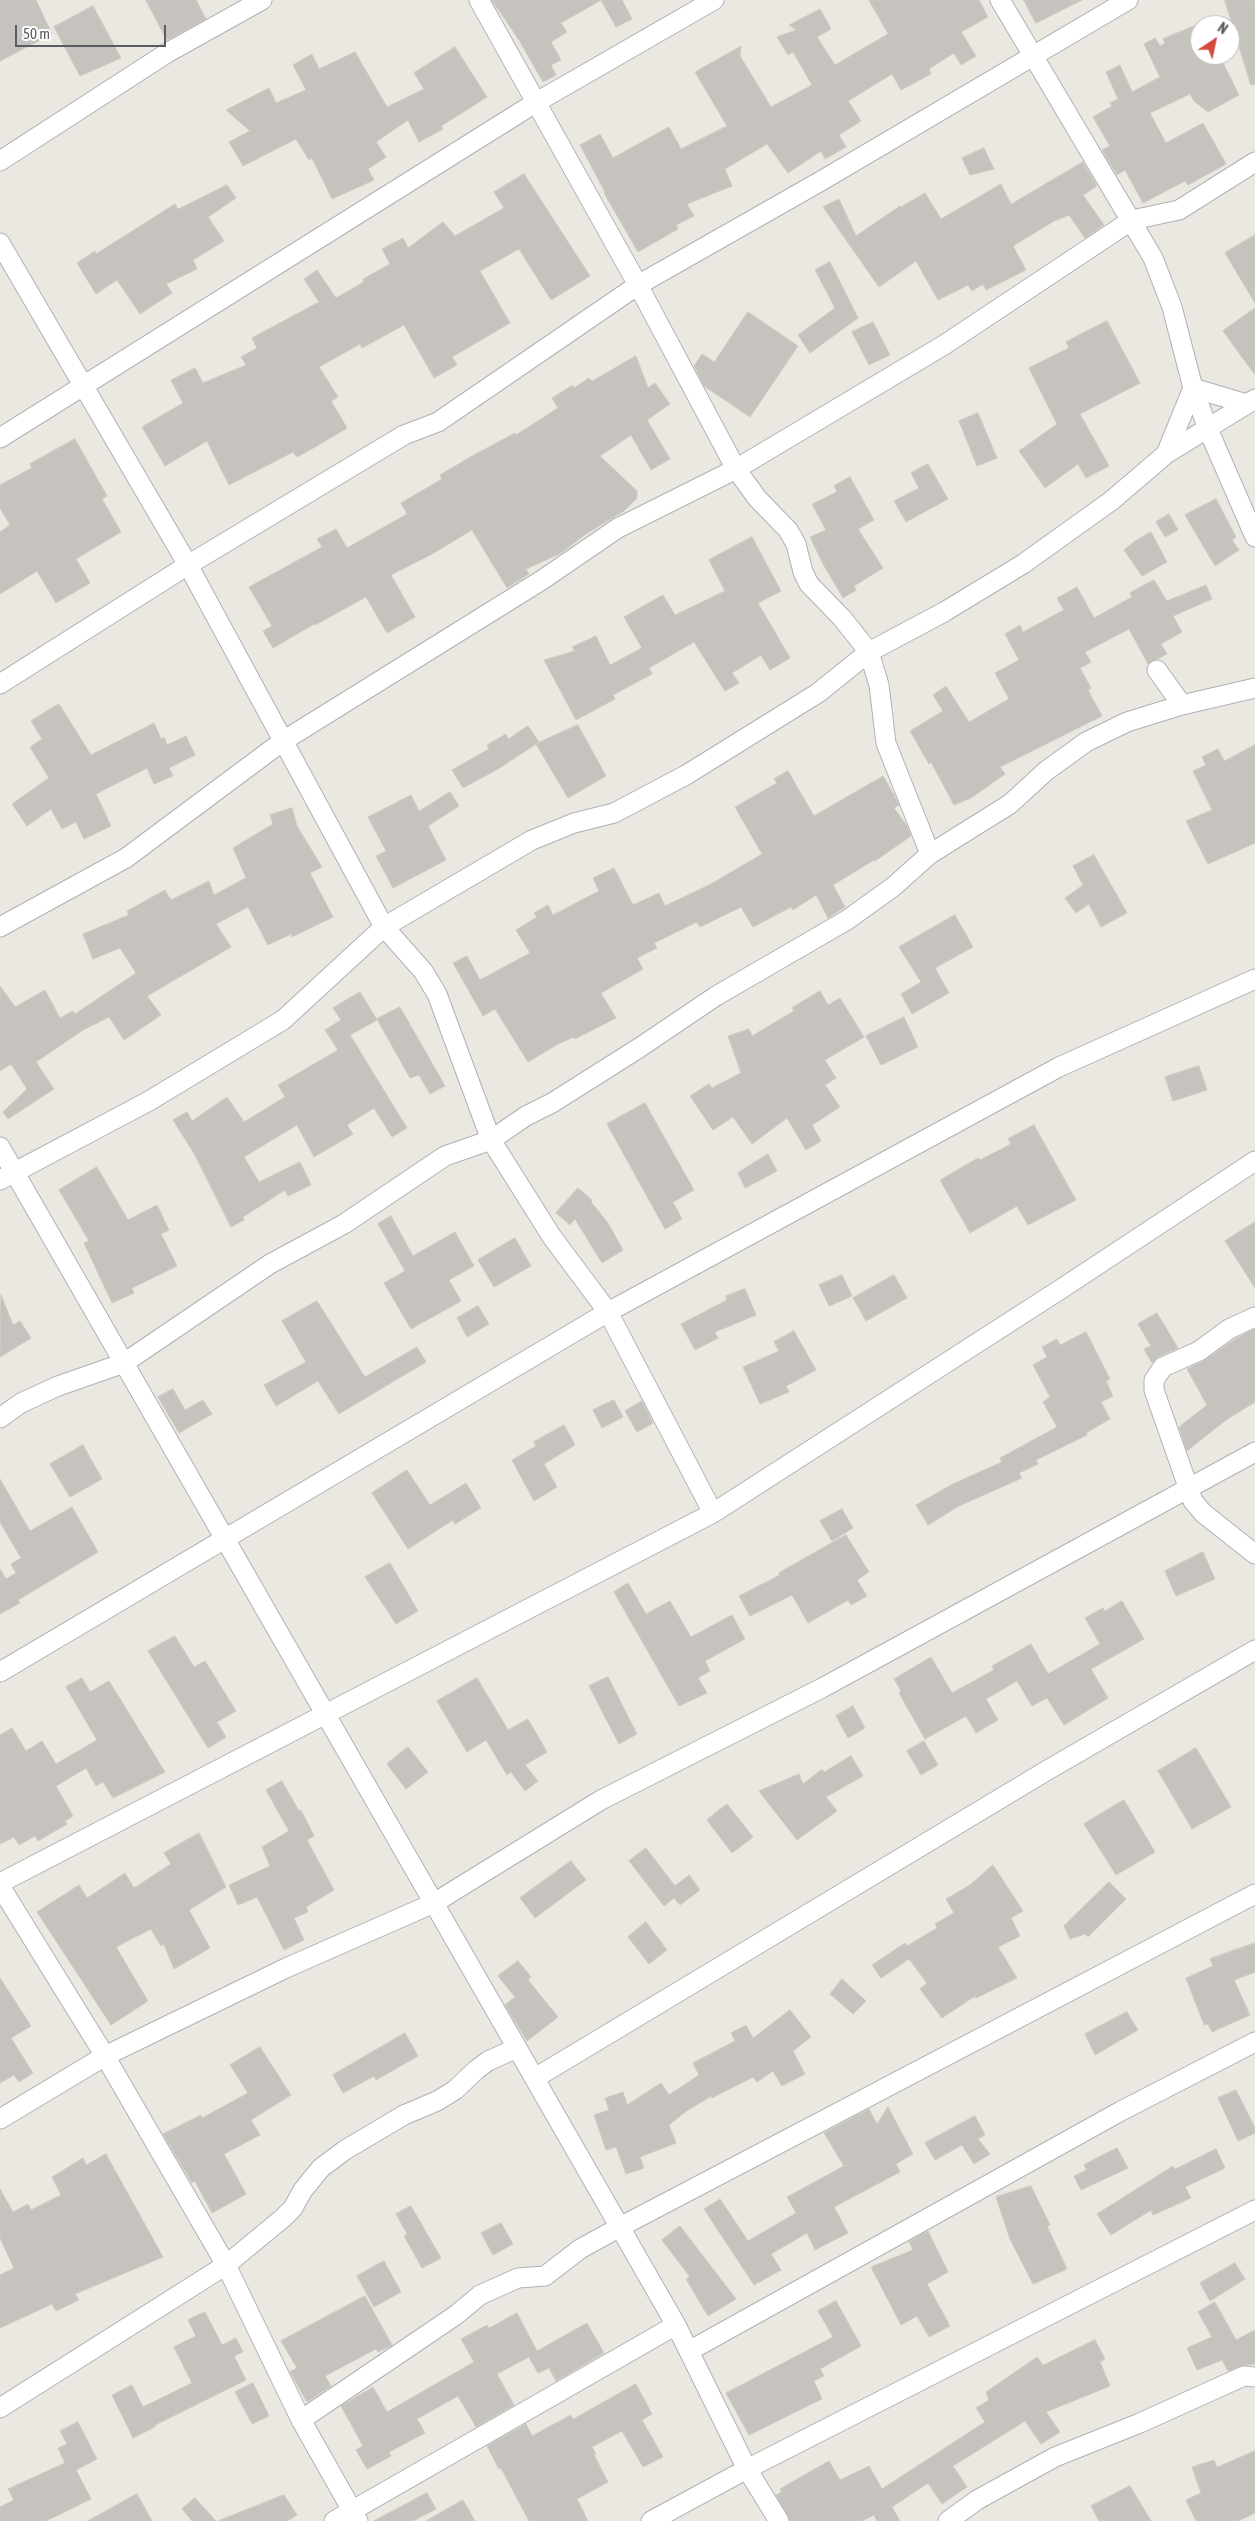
<!DOCTYPE html>
<html>
<head>
<meta charset="utf-8">
<style>
	body { margin:0 }
	#map { position:relative; width:1255px; height:2521px; overflow:hidden; background:#eae8e1; font-family:"Asap Condensed",sans-serif }
	canvas { display:block }
	.north { position:absolute; left:1190px; top:15px; width:50px; height:50px; box-sizing:border-box; background:#fff; border:1px solid #bdbebf; border-radius:50%; rotate:34deg; font-size:14px; font-weight:700; line-height:20px; text-align:center; color:#595c60 }
	.north::after { content:''; display:block; margin:auto; width:18px; height:22px; background:#d44b3e; clip-path:polygon(50% 0,100% 100%,50% 72%,0 100%) }
	.scale { position:absolute; left:15px; top:25px; width:151px; height:22px; box-sizing:border-box; border:2px solid #595c60; border-top:0; padding-left:6px; font-size:15px; line-height:18px; white-space:nowrap; color:#595c60; -webkit-text-stroke:4px #fff; paint-order:stroke }
</style>
</head>
<body>
<div id="map">
<canvas width="1255" height="2521"></canvas>
<div class="north">N</div>
<div class="scale">50 m</div>
</div>
<script>
const context = document.querySelector('canvas').getContext('2d');
context.lineJoin = 'round';
function paint(path, color) { context.fillStyle = color; context.fill(path, 'evenodd'); }
function trace(path, color, width, dash) { context.strokeStyle = color; context.lineWidth = width; context.lineCap = dash ? 'butt' : 'round'; context.setLineDash(dash || []); context.stroke(path); }
const building = new Path2D(`
	M0,0H36L52,34L0,61Z
	M146,0H196L206,19L167,40Z
	M492,0H622L632,19L616,27L601,0L561,23L567,32L551,42L561,60L551,65L556,75L543,82L519,40Z
	M869,0H979L988,17L961,32L976,56L961,65L954,53L929,69L931,74L901,90L892,74L848,101L861,121L839,135L846,147L825,159L821,151L788,173L767,144L725,169L732,186L687,204L694,216L676,225L678,229L638,252L604,193L605,192L580,145L600,134L613,158L669,127L681,149L727,126L695,72L741,46L740,56L771,107L812,85L793,52L788,55L777,37L796,30L789,25L820,9L831,29L817,37L835,65L888,34Z
	M1024,0H1082L1036,23Z
	M1225,0H1255V84L1251,85Z
	M93,6L121,58L80,76L54,27Z
	M1202,23L1203,25H1200V55H1219L1239,95L1208,112L1194,101L1190,94L1150,113L1166,143L1203,123L1226,164L1188,185L1185,181L1143,203L1125,170L1117,175L1102,150L1110,146L1093,117L1112,106L1110,103L1118,99L1106,72L1120,65L1132,92L1160,77L1144,44L1155,38L1160,46L1165,43L1163,39Z
	M455,47L487,97L441,126L443,129L419,142L408,120L376,142L386,157L368,169L374,180L332,199L312,158L309,160L296,139L243,166L229,142L250,131L226,110L269,88L276,103L306,90L293,65L312,54L319,69L355,52L387,107L424,89L414,73Z
	M984,148L994,169L970,175L962,158Z
	M1083,162L1097,186L1083,195L1104,225L1085,238L1069,215L1054,221L1013,246L1026,270L986,290L983,284L972,291L968,285L938,300L916,261L879,287L823,207L839,199L856,236L900,206L901,207L925,193L941,219L1001,184L1011,204Z
	M524,174L590,276L551,300L519,249L480,271L510,323L452,357L457,365L434,378L404,325L362,348L360,344L319,367L338,397L331,401L347,428L317,446L297,457L293,452L229,485L207,441L165,466L142,427L183,403L171,380L195,368L203,383L246,365L241,357L257,348L252,338L319,302L304,279L317,270L336,298L364,282L363,279L390,264L382,249L403,238L408,248L443,222L455,236L504,208L494,192Z
	M227,185L236,198L208,217L224,241L193,260L197,269L166,284L172,293L140,314L117,280L96,294L77,263L95,251L96,254L175,204L178,209Z
	M1255,235V303L1225,253Z
	M830,262L858,318L810,353L798,335L835,308L815,270Z
	M1255,308V375L1223,331Z
	M748,312L798,346L750,417L704,386L694,366L702,354L714,362Z
	M1107,321L1140,383L1080,414L1109,466L1086,478L1078,464L1045,488L1019,451L1057,424L1029,368L1069,348L1066,342Z
	M873,322L890,355L869,365L852,332Z
	M636,356L648,388L655,383L670,404L647,420L670,459L651,470L631,435L600,456L637,491V498L624,511L586,534L561,553L526,569L529,574L507,588L472,530L432,554L391,575L415,617L387,633L366,597L315,625L314,624L273,648L263,631L272,626L249,587L322,547L317,539L336,529L347,548L407,514L401,503L442,479L440,475L472,456L515,433L516,435L558,408L552,398L573,385L574,388L589,378L592,381Z
	M978,413L997,458L977,466L959,421Z
	M75,439L107,496L102,499L121,532L76,559L90,583L56,603L37,571L0,594V532L10,525L0,508V485L32,468L30,464Z
	M928,464L948,499L906,522L894,501L919,488L911,473Z
	M850,477L874,520L858,529L883,568L854,586L856,590L843,598L823,564L810,537L826,530L812,504L837,492L834,486Z
	M1216,499L1236,537L1232,540L1239,550L1215,566L1185,515Z
	M1169,514L1178,530L1165,537L1156,522Z
	M1151,532L1167,562L1142,576L1124,550L1135,541Z
	M752,537L781,591L758,603L790,658L770,670L761,655L732,673L739,683L725,691L694,642L649,668L652,674L613,695L615,699L576,720L544,660L575,651L572,647L596,636L610,665L642,648L624,617L663,595L675,615L725,591L709,560Z
	M1154,580L1167,601L1206,585L1212,599L1173,616L1182,632L1161,644L1167,654L1148,664L1129,629L1085,652L1091,662L1080,668L1091,688L1088,690L1102,716L1000,767L1005,774L971,798L954,805L931,762L929,764L910,731L943,711L933,695L946,686L969,722L1009,699L995,673L1019,660L1005,634L1020,625L1023,632L1064,610L1057,598L1077,587L1094,618L1132,597L1130,593Z
	M59,704L91,755L154,723L161,739L164,737L167,745L186,736L195,755L169,768L173,776L154,784L147,768L96,794L111,826L84,839L76,822L62,829L51,809L27,826L12,804L49,778L30,747L42,739L31,721Z
	M578,725L606,776L568,798L536,744Z
	M528,726L539,742L498,769L463,788L452,770L489,749L487,745L506,734L508,739Z
	M1255,745V843L1208,864L1186,821L1212,810L1193,771L1206,765L1202,757L1218,749L1224,761Z
	M788,771L814,816L883,776L894,795L899,805L894,808L907,826L911,836L875,861L874,860L833,885L845,907L828,918L816,895L793,910L791,907L753,927L741,907L700,927L697,922L654,943L657,948L637,958L643,969L601,993L616,1018L575,1039L574,1037L558,1044L528,1062L495,1009L483,1016L453,963L467,956L480,980L530,953L516,930L537,917L534,913L548,905L553,915L599,891L593,878L614,868L633,905L659,893L665,906L711,884L762,854L735,807L777,783L774,779Z
	M450,792L459,806L428,826L446,860L393,888L376,856L386,851L368,817L411,795L419,811Z
	M292,808L297,826L322,867L310,873L333,917L292,937L291,934L268,945L248,907L216,924L231,947L147,996L161,1015L124,1040L109,1017L83,1030L36,1062L54,1089L8,1119L3,1112L27,1089L11,1064L0,1071V986L15,1007L45,990L60,1018L73,1011L75,1014L136,973L120,948L93,959L83,934L129,915L127,911L165,890L171,900L209,881L214,895L246,878L233,848L273,824L270,815Z
	M1094,855L1127,913L1101,927L1089,904L1076,913L1065,898L1083,885L1073,866Z
	M955,915L973,947L935,968L949,993L912,1014L901,994L921,982L899,947Z
	M820,991L828,1005L840,998L864,1037L825,1060L836,1078L825,1085L840,1107L812,1125L821,1141L806,1150L787,1118L752,1144L733,1117L713,1130L690,1096L709,1084L712,1088L741,1073L728,1036L749,1029L752,1036L794,1011L792,1008Z
	M360,992L377,1020L350,1035L407,1128L392,1137L374,1108L347,1125L353,1134L314,1157L297,1125L244,1157L259,1182L300,1162L311,1185L288,1196L285,1190L243,1217L244,1220L231,1227L195,1155L173,1120L187,1112L192,1121L227,1097L244,1122L285,1097L278,1085L338,1050L325,1030L341,1020L333,1008Z
	M400,1007L445,1086L430,1094L419,1075L410,1078L377,1019Z
	M904,1017L918,1047L881,1065L866,1036Z
	M1199,1066L1207,1090L1173,1101L1165,1077Z
	M645,1103L694,1190L673,1202L682,1219L665,1229L607,1124Z
	M1034,1125L1076,1200L1028,1225L1017,1206L970,1233L940,1180L978,1158L980,1160L1011,1144L1008,1139Z
	M768,1154L777,1171L745,1188L738,1173Z
	M97,1167L128,1220L157,1205L169,1230L161,1234L177,1266L132,1288L134,1293L112,1303L84,1243L89,1241L59,1190Z
	M578,1188L592,1200L591,1202L608,1223L623,1250L602,1263L575,1219L570,1225L556,1213Z
	M391,1216L413,1256L455,1232L474,1266L449,1280L461,1301L411,1329L384,1283L405,1271L378,1224Z
	M1255,1222V1288L1225,1241Z
	M515,1238L531,1266L494,1287L478,1260Z
	M842,1275L852,1296L829,1306L819,1285Z
	M894,1275L907,1298L866,1321L853,1298Z
	M745,1289L756,1315L715,1332L718,1338L695,1350L681,1324L727,1300L726,1296Z
	M1,1295L13,1325L20,1321L31,1338L0,1357Z
	M317,1301L365,1377L417,1347L426,1362L339,1414L318,1381L276,1406L264,1385L306,1362L282,1321Z
	M478,1306L489,1324L467,1337L457,1318Z
	M1157,1313L1178,1348L1158,1357L1152,1363L1144,1349L1151,1346L1138,1324Z
	M1255,1329V1402L1226,1420L1187,1451L1179,1427L1207,1405L1187,1369L1205,1360L1235,1339Z
	M794,1331L816,1370L786,1386L789,1392L760,1404L743,1367L779,1351L774,1342Z
	M1086,1332L1110,1379L1106,1381L1113,1396L1101,1402L1110,1419L1086,1433L1087,1435L1036,1460L1038,1464L1019,1473L1022,1478L959,1506L928,1525L916,1505L953,1484L1002,1462L1000,1458L1057,1427L1043,1402L1050,1397L1033,1365L1047,1357L1042,1347L1057,1339L1060,1345Z
	M173,1389L185,1410L203,1400L212,1414L179,1433L158,1397Z
	M614,1400L623,1417L602,1428L593,1410Z
	M642,1401L653,1423L637,1432L625,1411Z
	M564,1425L575,1445L544,1464L557,1487L534,1501L512,1460L536,1446L534,1442Z
	M83,1445L102,1479L70,1497L50,1464Z
	M407,1470L430,1505L466,1483L481,1508L455,1524L453,1520L408,1549L372,1493Z
	M0,1479L30,1531L72,1507L98,1552L18,1600L20,1603L0,1614V1569L6,1579L16,1573L11,1564L21,1558L0,1522Z
	M842,1509L853,1528L832,1541L820,1521Z
	M846,1535L869,1572L857,1580L867,1596L851,1605L848,1600L808,1623L792,1595L750,1616L739,1596L780,1575L779,1573Z
	M1203,1552L1215,1579L1176,1596L1165,1571Z
	M390,1563L418,1611L396,1624L365,1577Z
	M628,1583L646,1614L670,1601L691,1637L732,1615L745,1639L705,1661L710,1671L698,1678L707,1693L679,1706L614,1592Z
	M1122,1601L1144,1639L1091,1669L1108,1698L1064,1725L1047,1698L1032,1706L1017,1681L986,1699L998,1720L976,1733L966,1716L925,1739L899,1693L901,1691L894,1679L931,1657L952,1693L994,1670L992,1666L1031,1644L1048,1674L1100,1644L1085,1618L1103,1608L1105,1611Z
	M175,1636L194,1667L205,1661L236,1711L217,1722L226,1737L208,1748L148,1651Z
	M608,1677L637,1734L619,1744L589,1686Z
	M82,1678L90,1692L109,1681L165,1772L113,1798L103,1782L96,1786L86,1768L56,1786L73,1816L65,1821L67,1824L38,1841L35,1836L19,1845L14,1837L0,1844V1735L12,1728L26,1751L42,1741L56,1764L97,1740L66,1687Z
	M477,1678L508,1730L528,1719L547,1752L525,1765L538,1781L525,1791L511,1772L507,1775L486,1740L467,1752L437,1701Z
	M853,1706L865,1728L848,1738L836,1716Z
	M924,1741L938,1765L921,1775L907,1751Z
	M408,1747L428,1772L406,1789L387,1764Z
	M1196,1748L1231,1807L1192,1829L1158,1771Z
	M851,1756L863,1776L826,1797L837,1811L797,1840L759,1791L799,1774L803,1784L822,1769L824,1772Z
	M282,1781L299,1811L301,1810L314,1836L307,1840L334,1890L306,1907L308,1912L294,1918L304,1940L284,1950L257,1897L238,1905L229,1885L270,1866L262,1847L289,1831L266,1790Z
	M1124,1800L1155,1852L1116,1875L1084,1824Z
	M727,1804L753,1837L732,1853L707,1820Z
	M199,1833L226,1887L189,1910L210,1948L174,1969L164,1944L161,1946L151,1929L116,1947L148,2001L111,2025L37,1912L79,1885L87,1898L125,1873L134,1888L171,1864L164,1853Z
	M646,1848L675,1886L689,1875L700,1890L680,1905L674,1898L664,1906L629,1861Z
	M571,1861L586,1880L535,1918L520,1898Z
	M993,1865L1023,1911L1011,1918L1020,1936L998,1947L1017,1978L976,1998L975,1996L942,2018L920,1989L927,1983L909,1959L881,1978L872,1965L905,1943L907,1946L937,1928L935,1924L954,1913L946,1899L970,1885Z
	M1109,1882L1126,1899L1088,1937L1085,1934L1070,1939L1064,1926Z
	M646,1922L667,1950L649,1964L628,1937Z
	M1255,1943V1972L1234,1980L1250,2015L1212,2032L1208,2024L1204,2025L1186,1978L1213,1966L1210,1959Z
	M518,1961L531,1977L528,1980L558,2017L527,2041L505,2005L515,1997L498,1976Z
	M0,1978L31,2026L11,2038L33,2073L19,2082L14,2075L0,2083Z
	M842,1979L866,2001L853,2014L830,1994Z
	M790,2010L811,2037L793,2051L805,2074L782,2086L773,2071L757,2082L753,2077L712,2098L711,2096L685,2112L669,2125L676,2143L640,2157L644,2168L626,2174L616,2147L606,2150L594,2115L609,2110L605,2098L623,2092L627,2105L661,2083L669,2095L699,2075L693,2063L735,2041L731,2033L746,2025L753,2038Z
	M1127,2012L1138,2030L1095,2055L1085,2034Z
	M405,2033L418,2056L376,2080L374,2076L343,2093L333,2075Z
	M260,2047L291,2095L251,2120L260,2135L224,2154L246,2194L212,2213L195,2181L192,2183L163,2134L201,2115L202,2118L248,2093L230,2065Z
	M1236,2090L1255,2128V2133L1238,2141L1218,2098Z
	M888,2107L913,2154L896,2164L900,2172L834,2207L848,2233L815,2250L807,2233L771,2254L781,2270L754,2285L704,2209L720,2199L748,2241L796,2213L787,2197L844,2166L824,2133L869,2109L877,2124Z
	M975,2116L985,2135L978,2139L990,2154L974,2164L962,2145L935,2160L925,2143Z
	M1117,2148L1128,2168L1081,2190L1074,2176L1087,2170L1084,2165Z
	M1216,2149L1225,2168L1185,2187L1191,2198L1153,2215L1151,2210L1111,2235L1097,2214L1173,2166L1175,2169Z
	M106,2154L163,2257L75,2294L79,2300L56,2311L52,2304L0,2328V2275L14,2268L0,2238V2189L13,2212L28,2204L31,2210L61,2195L52,2177L83,2158L86,2165Z
	M1031,2186L1050,2225L1047,2226L1067,2269L1033,2284L1010,2239L996,2197Z
	M411,2206L441,2258L422,2268L404,2236L407,2234L396,2214Z
	M501,2223L513,2244L493,2255L481,2233Z
	M680,2226L736,2299L708,2316L686,2279L690,2277L662,2240Z
	M928,2231L948,2272L927,2284L950,2326L929,2337L917,2316L901,2325L871,2267L913,2250L909,2242Z
	M384,2261L401,2292L374,2307L357,2276Z
	M1235,2263L1245,2279L1210,2301L1200,2283Z
	M365,2296L392,2345L378,2352L376,2349L325,2376L331,2386L307,2402L290,2372L297,2368L281,2341Z
	M836,2301L861,2346L820,2369L824,2376L814,2381L822,2399L749,2435L726,2393L833,2337L818,2311Z
	M1215,2302L1236,2340L1255,2330V2364L1240,2366L1228,2371L1222,2360L1197,2370L1187,2348L1212,2337L1198,2312Z
	M205,2312L222,2345L236,2338L243,2352L234,2356L246,2380L155,2425V2427L133,2438L112,2395L132,2385L143,2407L192,2383L174,2347L196,2336L188,2320Z
	M517,2313L537,2351L587,2323L604,2353L556,2381L549,2368L538,2373L529,2357L497,2374L514,2405L476,2427L458,2396L417,2419L425,2433L389,2452L391,2456L367,2469L356,2450L363,2446L341,2406L373,2387L387,2412L474,2362L461,2339L487,2325L489,2328Z
	M1095,2340L1105,2359L1100,2362L1110,2386L1046,2412L1060,2432L1041,2444L1025,2421L953,2466L967,2487L942,2504L928,2483L892,2507L900,2521H877L874,2515L862,2521H790L776,2495L782,2492L780,2489L806,2474L829,2461L840,2480L869,2466L882,2489L985,2422L976,2408L989,2400L986,2392L1037,2357L1043,2365Z
	M253,2383L269,2416L252,2424L235,2392Z
	M636,2384L652,2414L642,2420L663,2457L643,2467L622,2431L592,2447L596,2454L594,2455L608,2482L577,2499L588,2521H529L501,2468L499,2469L487,2446L526,2424L532,2436L571,2415L573,2419Z
	M78,2422L97,2459L76,2470L91,2499L46,2521H0V2507L14,2500L8,2489L65,2463L58,2448L67,2444L60,2431Z
	M1255,2451V2513L1238,2521H1196L1186,2500L1201,2493L1192,2467L1214,2460L1217,2467Z
	M1130,2486L1151,2521H1099L1091,2506Z
	M427,2493L436,2509L413,2521H374Z
	M137,2494L152,2521H88Z
	M284,2495L297,2515L287,2521H218Z
	M195,2498L216,2521H192L182,2509Z
	M463,2500L475,2521H426Z`);
paint(building, '#c6c3be');
trace(building, '#cecac0', 1);
const minor = new Path2D(`
	M479,0L638,285L736,469L757,498L788,530L796,544L803,572L809,584L842,618L869,652L879,685L886,743L930,854
	M1000,0L1153,258L1172,307L1193,388L1208,429L1255,537
	M0,161L167,53L262,0
	M0,243L188,565L384,927L423,971L437,994L491,1140L552,1237L608,1312L713,1513
	M0,438L535,103L714,0
	M1166,454L1193,388L1247,404
	M1157,670L1182,705L1255,688
	M0,684L188,565L404,435L438,422L638,285L821,181L1128,0
	M0,927L126,858L283,741L542,580L618,528L736,469L944,345L1132,220L1179,210L1255,162
	M0,1147L676,2325L747,2469L779,2521
	M0,1180L149,1101L283,1020L384,927L532,840L574,823L614,813L686,775L818,693L869,652L944,612L1023,564L1111,501L1166,454L1255,399
	M1255,1317L1229,1329L1199,1351L1163,1367L1154,1380V1390L1193,1501L1203,1513L1255,1554
	M0,1418L21,1403L58,1386L124,1363L270,1264L344,1224L445,1156L491,1140L526,1116L552,1103L639,1048L716,996L847,920L893,887L930,854L1010,804L1046,771L1086,742L1127,722L1182,705
	M0,1672L608,1312L1059,1067L1255,979
	M0,1883L713,1513L1061,1289L1255,1161
	M0,1886L105,2056L226,2265L301,2420L358,2521
	M535,2078L1046,1771L1255,1650
	M0,2119L105,2056L286,1968L434,1903L601,1800L822,1688L1255,1452
	M689,2351L1121,2111L1255,2042
	M0,2408L226,2265L283,2218L293,2208L303,2190L321,2168L345,2150L404,2115L437,2101L455,2090L476,2070L488,2061L517,2048
	M301,2420L456,2315L480,2295L518,2278L545,2276L580,2249L620,2227L1255,1894
	M334,2521L676,2325
	M651,2521L747,2469L1255,2210
	M948,2521L977,2500L1055,2457L1140,2423L1244,2376L1255,2377`);
trace(minor, '#aeb1b5', 21);
trace(minor, '#fff', 19);
</script>
</body>
</html>
